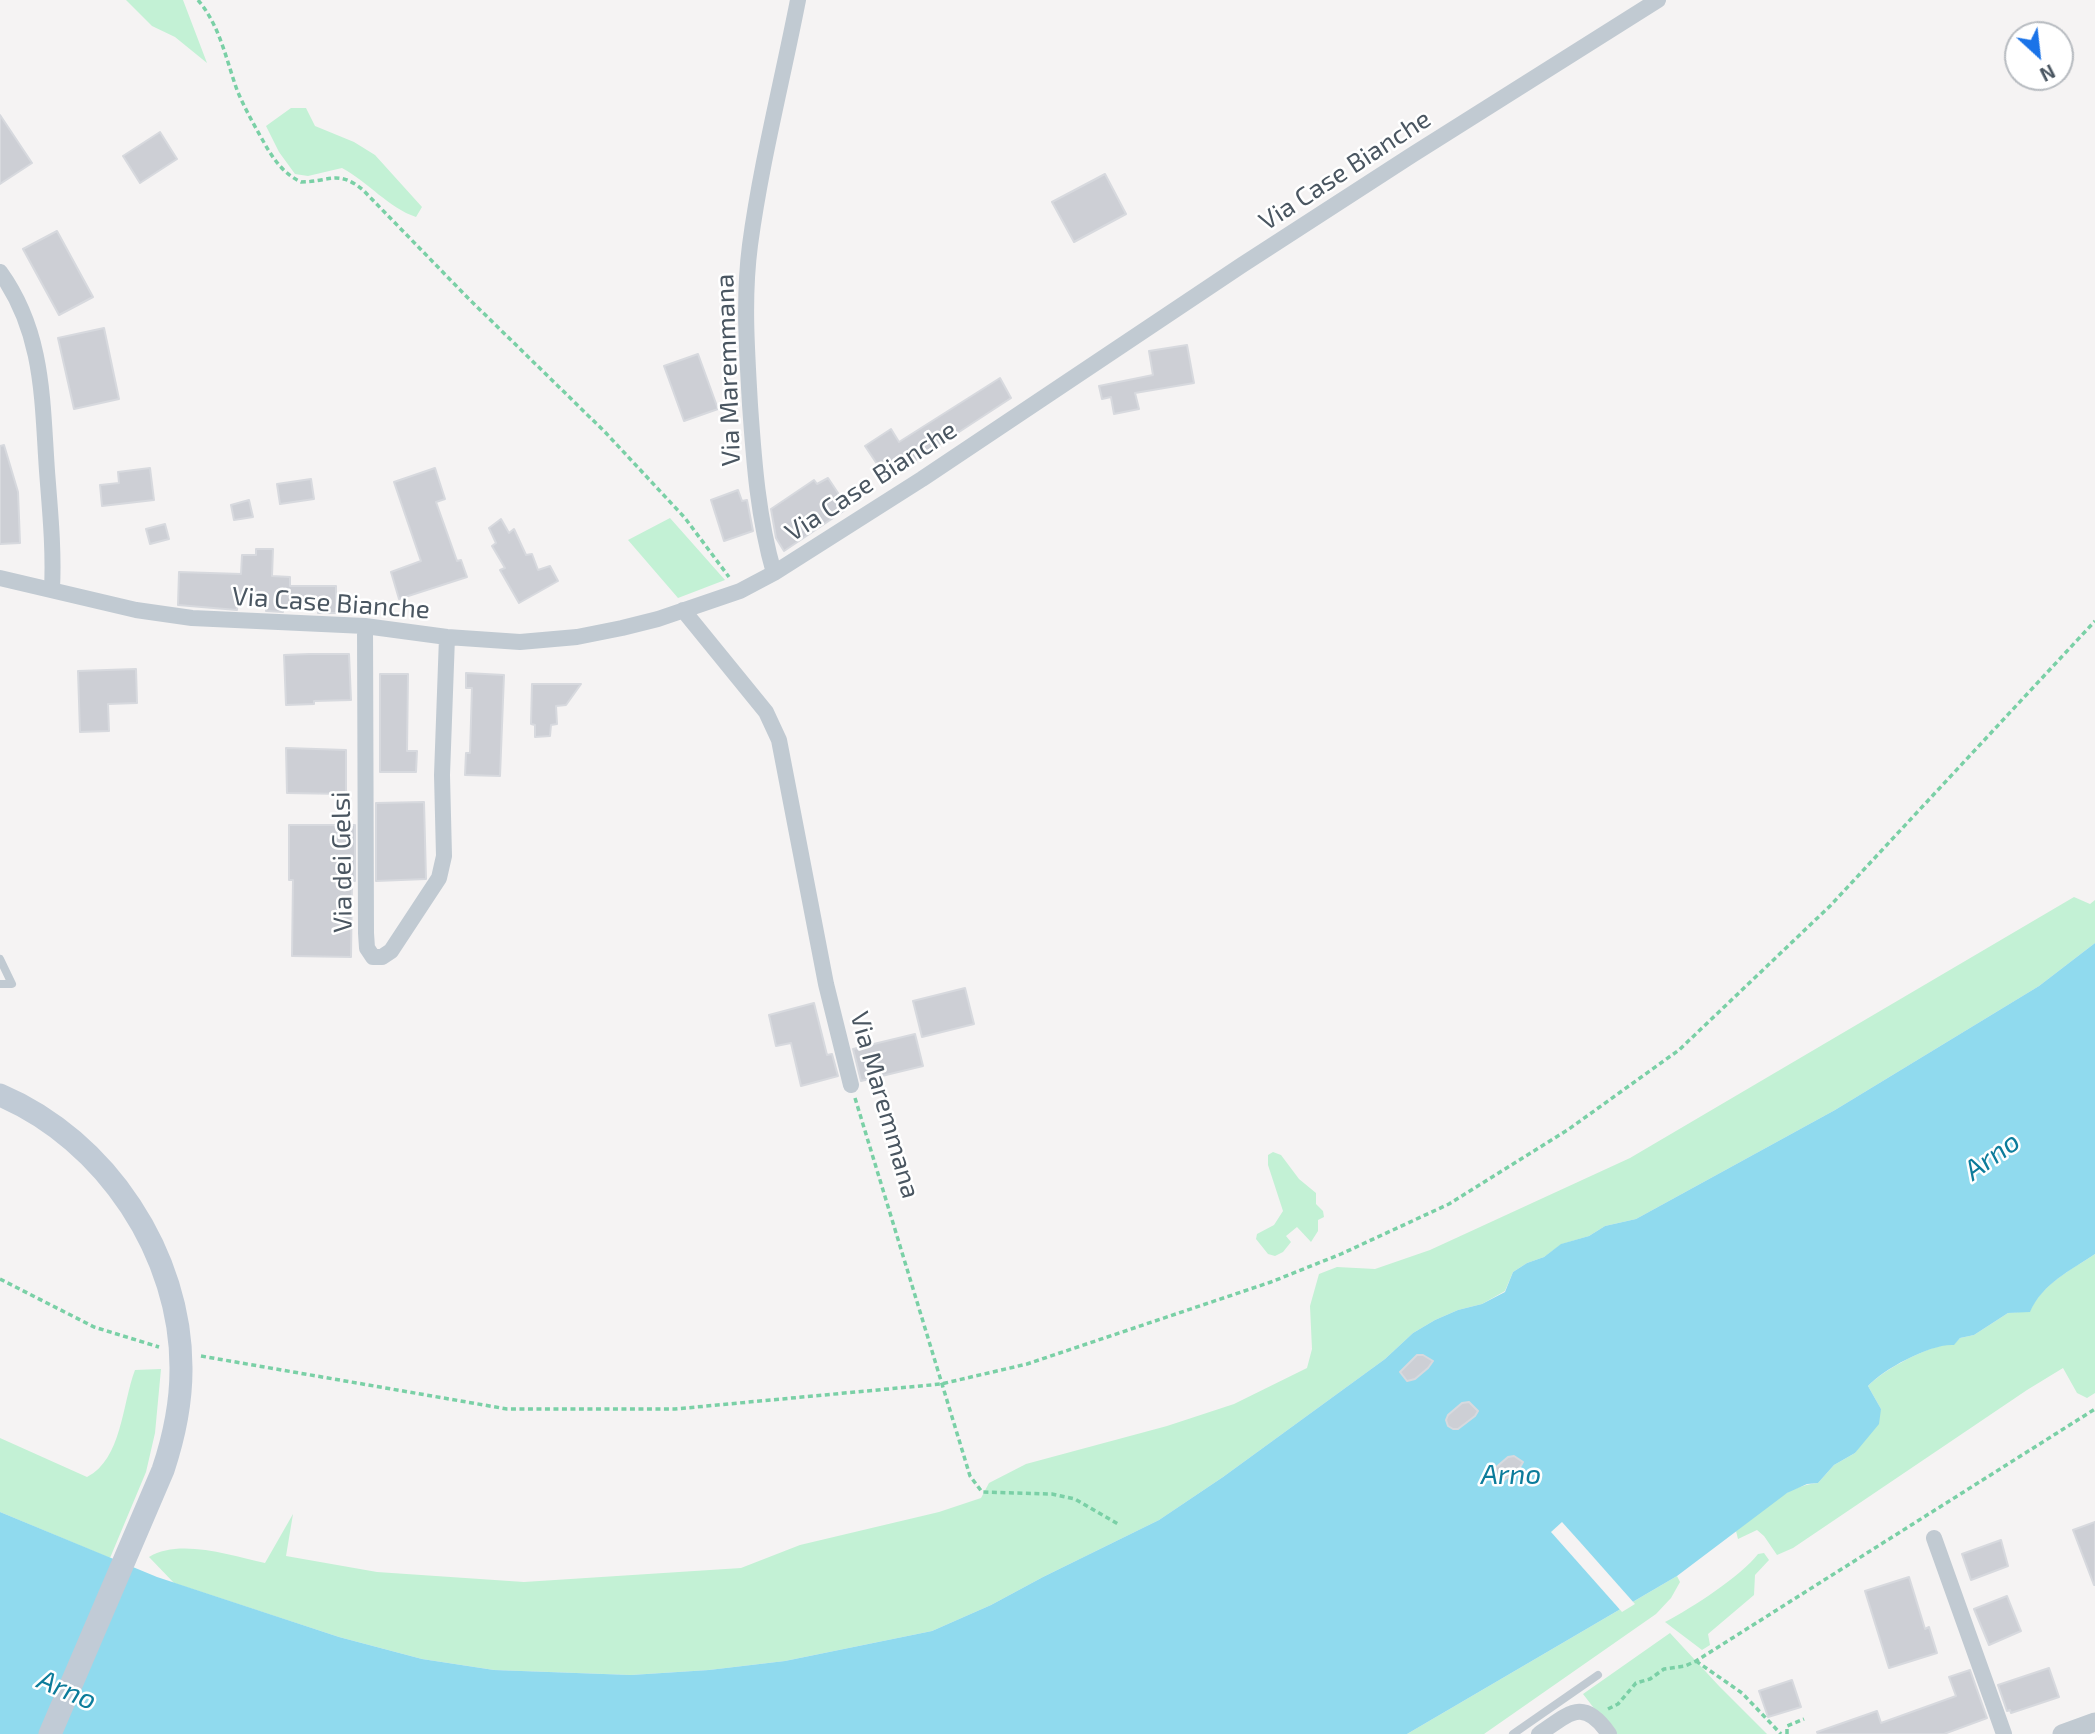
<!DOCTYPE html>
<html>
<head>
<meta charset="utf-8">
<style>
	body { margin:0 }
	#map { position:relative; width:2095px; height:1734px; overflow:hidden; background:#f5f3f3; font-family:"Exo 2",sans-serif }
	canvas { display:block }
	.north { position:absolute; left:2004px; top:21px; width:70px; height:70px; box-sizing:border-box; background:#fff; border:2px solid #b7bbc0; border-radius:50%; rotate:153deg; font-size:19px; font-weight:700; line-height:28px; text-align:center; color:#4a5661 }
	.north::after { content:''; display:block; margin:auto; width:24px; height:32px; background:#1a73e8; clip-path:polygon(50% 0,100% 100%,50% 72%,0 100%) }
</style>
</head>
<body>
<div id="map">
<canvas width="2095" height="1734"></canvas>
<div class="north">N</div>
</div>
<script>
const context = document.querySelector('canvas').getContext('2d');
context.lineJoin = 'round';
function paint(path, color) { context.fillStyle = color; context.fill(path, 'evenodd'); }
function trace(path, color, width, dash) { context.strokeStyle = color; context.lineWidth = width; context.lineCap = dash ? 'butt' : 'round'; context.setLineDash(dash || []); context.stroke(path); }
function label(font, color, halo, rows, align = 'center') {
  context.font = font + ' "Exo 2",sans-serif'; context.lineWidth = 5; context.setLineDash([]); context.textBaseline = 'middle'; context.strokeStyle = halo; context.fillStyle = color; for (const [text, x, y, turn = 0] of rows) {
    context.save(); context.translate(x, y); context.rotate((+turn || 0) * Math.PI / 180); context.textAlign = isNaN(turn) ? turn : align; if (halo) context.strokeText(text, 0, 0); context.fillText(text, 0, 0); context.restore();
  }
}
paint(new Path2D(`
	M126,0H183L207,63L175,37L152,26Z
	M291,108H306L315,126L354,142L375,155L422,207L416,217C389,208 368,182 342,168L308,176L295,174L279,152L266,126Z
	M670,518L725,580L678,598L628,540Z
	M2074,897L2090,904L2095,900V943L2039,986L1835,1110L1636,1219L1605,1226L1589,1236L1562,1244L1544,1257L1527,1263L1513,1272L1505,1291L1482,1304L1458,1310L1435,1320L1413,1333L1385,1359L1223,1477L1159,1520L1043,1577L991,1605L932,1631L785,1661L709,1670L631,1675L494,1670L422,1659L339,1637L174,1583L149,1557C180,1538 232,1556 265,1563L293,1514L286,1556L377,1572L524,1582L741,1568L800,1545L939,1512L981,1498L989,1483L1026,1464L1167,1426L1234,1404L1307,1368L1312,1349L1310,1306L1319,1274L1337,1267L1375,1269L1430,1250L1630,1158Z
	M1273,1152L1281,1155L1299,1179L1316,1193V1204L1323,1211L1324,1217L1318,1220V1231L1311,1242L1297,1227L1286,1236L1291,1242L1283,1252L1275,1256L1268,1254L1256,1239L1257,1234L1274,1225L1283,1211L1268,1165V1155Z
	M2095,1254V1393L2087,1398L2077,1393L2063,1368L2027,1390L1793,1548L1777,1555L1764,1536L1757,1530L1738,1539L1736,1531C1760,1513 1786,1485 1818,1483L1834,1465L1855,1453L1881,1409L1868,1386C1883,1370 1932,1343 1954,1344L1960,1338L1974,1335L2008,1313L2030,1311C2042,1284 2071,1270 2095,1254Z
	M161,1369L155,1433L146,1472L110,1558L0,1512V1438L87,1477C122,1459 122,1404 135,1370Z
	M1764,1553L1769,1560L1755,1575L1754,1595L1708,1634L1710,1645L1702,1650L1665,1622C1692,1608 1741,1576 1758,1554Z
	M1677,1576L1680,1582L1671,1598L1656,1614L1484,1734H1407Z
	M1670,1633L1719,1686L1767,1734H1614L1583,1694Z`), '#c3f1d5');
paint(new Path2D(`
	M2095,943V1254C2071,1270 2042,1284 2030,1312L2008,1313L1974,1335L1960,1338L1954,1345C1932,1343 1883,1369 1868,1386L1881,1409L1879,1424L1855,1453L1834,1465L1818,1483L1807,1484L1787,1493L1677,1576L1407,1734H0V1512L157,1577L339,1637L422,1659L494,1670L631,1675L709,1670L785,1661L932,1631L991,1605L1043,1577L1159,1520L1223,1477L1385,1359L1413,1333L1435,1320L1458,1310L1482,1304L1505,1292L1513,1272L1527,1263L1544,1257L1561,1244L1589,1236L1605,1226L1636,1219L1835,1110L2039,986Z`), '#90daee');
paint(new Path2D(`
	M1562,1522L1580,1542L1635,1604L1622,1612L1551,1532Z`), '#f5f3f3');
const building = new Path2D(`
	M0,115L32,163L0,184Z
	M160,132L177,159L140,183L123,156Z
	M1105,174L1126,214L1074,242L1052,202Z
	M57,231L93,297L59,315L23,249Z
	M104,328L119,399L74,409L58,338Z
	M1187,345L1194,383L1135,393L1139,409L1114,414L1111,397L1102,399L1099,386L1153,375L1149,351Z
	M698,354L718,409L684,421L664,366Z
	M1000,378L1011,398L887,479L865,446L891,429L899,442Z
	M4,445L18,492L20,543L0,544V446Z
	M150,468L154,500L102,506L100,485L119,483L118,472Z
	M435,468L445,499L436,502L457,561L461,560L467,577L399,599L391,572L421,561L394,482Z
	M828,478L848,508L784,551L776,538L771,509L814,480L817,484Z
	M311,479L314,499L280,504L277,484Z
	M738,490L742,501L747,500L753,531L724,541L711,500Z
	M249,500L253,517L234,520L231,505Z
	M501,519L509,533L514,529L526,555L532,554L538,570L550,566L558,581L519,603L500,570L505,568L492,546L496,543L489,528Z
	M165,524L169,539L150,544L146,529Z
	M256,549H273L272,576L290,577V586H336V613H318L319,607H283V612L266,611L267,599L238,598L237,610L178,605L179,572L241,574L242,555H256Z
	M309,654H349L351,700L314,701V704L286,705L284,655Z
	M136,669L137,703L108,704L109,731L80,732L78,671Z
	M466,673L504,675L500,776L465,775L466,753H470L472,688H466Z
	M380,674H408L407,751H417L416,772H380Z
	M532,684H581L566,705L556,706L557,724L551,725L550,736L535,737V725L531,724Z
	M286,748L346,750V794L287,793Z
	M424,802L426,879L376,881V803Z
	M289,825H355V881H352L351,957L292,956L293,880H289Z
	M965,988L974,1024L922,1037L913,1001Z
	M814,1003L827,1055L832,1054L838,1076L801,1086L791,1043L776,1046L769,1015Z
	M915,1034L923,1066L861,1081L853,1049Z
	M1417,1355H1423L1433,1361L1428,1368L1415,1379L1407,1381L1400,1372Z
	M1469,1402L1478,1411L1475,1416L1458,1429H1453L1448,1426L1446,1420L1448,1415L1462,1403Z
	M1514,1456L1523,1462L1519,1469L1503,1481L1498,1482L1491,1476L1494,1469L1508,1457Z
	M2095,1522V1585H2094L2073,1530Z
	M2001,1540L2008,1566L1971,1580L1962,1554Z
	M1909,1577L1925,1629L1929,1627L1937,1653L1889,1668L1865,1591Z
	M2007,1596L2021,1631L1989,1645L1974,1609Z
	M2049,1668L2059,1697L2011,1713L2010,1710L2007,1711L1998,1685Z
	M1970,1670L1987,1718L1944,1734H1818L1817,1732L1877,1711L1881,1723L1956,1696L1949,1677Z
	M1792,1680L1801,1707L1768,1717L1759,1691Z`);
paint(building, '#cdcfd5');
trace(building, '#d7d9de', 2);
trace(new Path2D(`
	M198,0C220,26 226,59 237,90C244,107 253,123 262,139C272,157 282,173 301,182C329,182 338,169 363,190L468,298L605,432L685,518L729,577
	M855,1098L970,1476L982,1492L1052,1494L1075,1499L1118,1524
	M0,1279L94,1327L159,1347
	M201,1356L507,1409H675L941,1384L1027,1364L1271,1282L1341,1254L1449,1204L1569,1129L1679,1050L1830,906L2095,621
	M1696,1661L1742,1693L1781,1734
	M1608,1709L1618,1704L1636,1683L1650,1679L1664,1669L1685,1666L1696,1661L2095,1409
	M1787,1734V1726L1804,1719`), '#7ad0a6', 3.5, [5, 3.5]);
trace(new Path2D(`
	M0,959L12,984H0
	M1513,1734L1598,1675`), '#c1cad2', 8);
trace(new Path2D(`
	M0,272C44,333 42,400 47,471C50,510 54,550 52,589
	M774,573C758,518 754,462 750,405C747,351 743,299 750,245C761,163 782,82 798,0
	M0,578L136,610L192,618L365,626L447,637L520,642L577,637L622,628L658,619L740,591L774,573L922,479L1242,265L1412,155L1658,0
	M683,610L766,712L779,740L826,984L851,1085
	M365,626L366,933L367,948L373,957H382L391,951L439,878L444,856L442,775L447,637
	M1934,1538L2004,1734
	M1539,1734C1570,1713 1583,1697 1609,1734`), '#c1cad2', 16);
trace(new Path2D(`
	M2062,1734L2095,1722`), '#c1cad2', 19);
trace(new Path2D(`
	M0,1095C106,1140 182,1255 181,1370C181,1405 174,1437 163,1470L50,1734`), '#c1cbd6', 23);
label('26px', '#4a5661', '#fff', [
	["Via Case Bianche",1345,170,-33],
	["Via Maremmana",728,370,-92],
	["Via Case Bianche",871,481,-33],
	["Via Case Bianche",331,603,4],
	["Via dei Gelsi",342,862,-91],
	["Via Maremmana",885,1105,74]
]);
label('italic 28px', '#0c7c9b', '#fff', [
	["Arno",1992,1156,-36],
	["Arno",1511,1475],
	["Arno",67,1690,23]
]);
</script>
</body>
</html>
